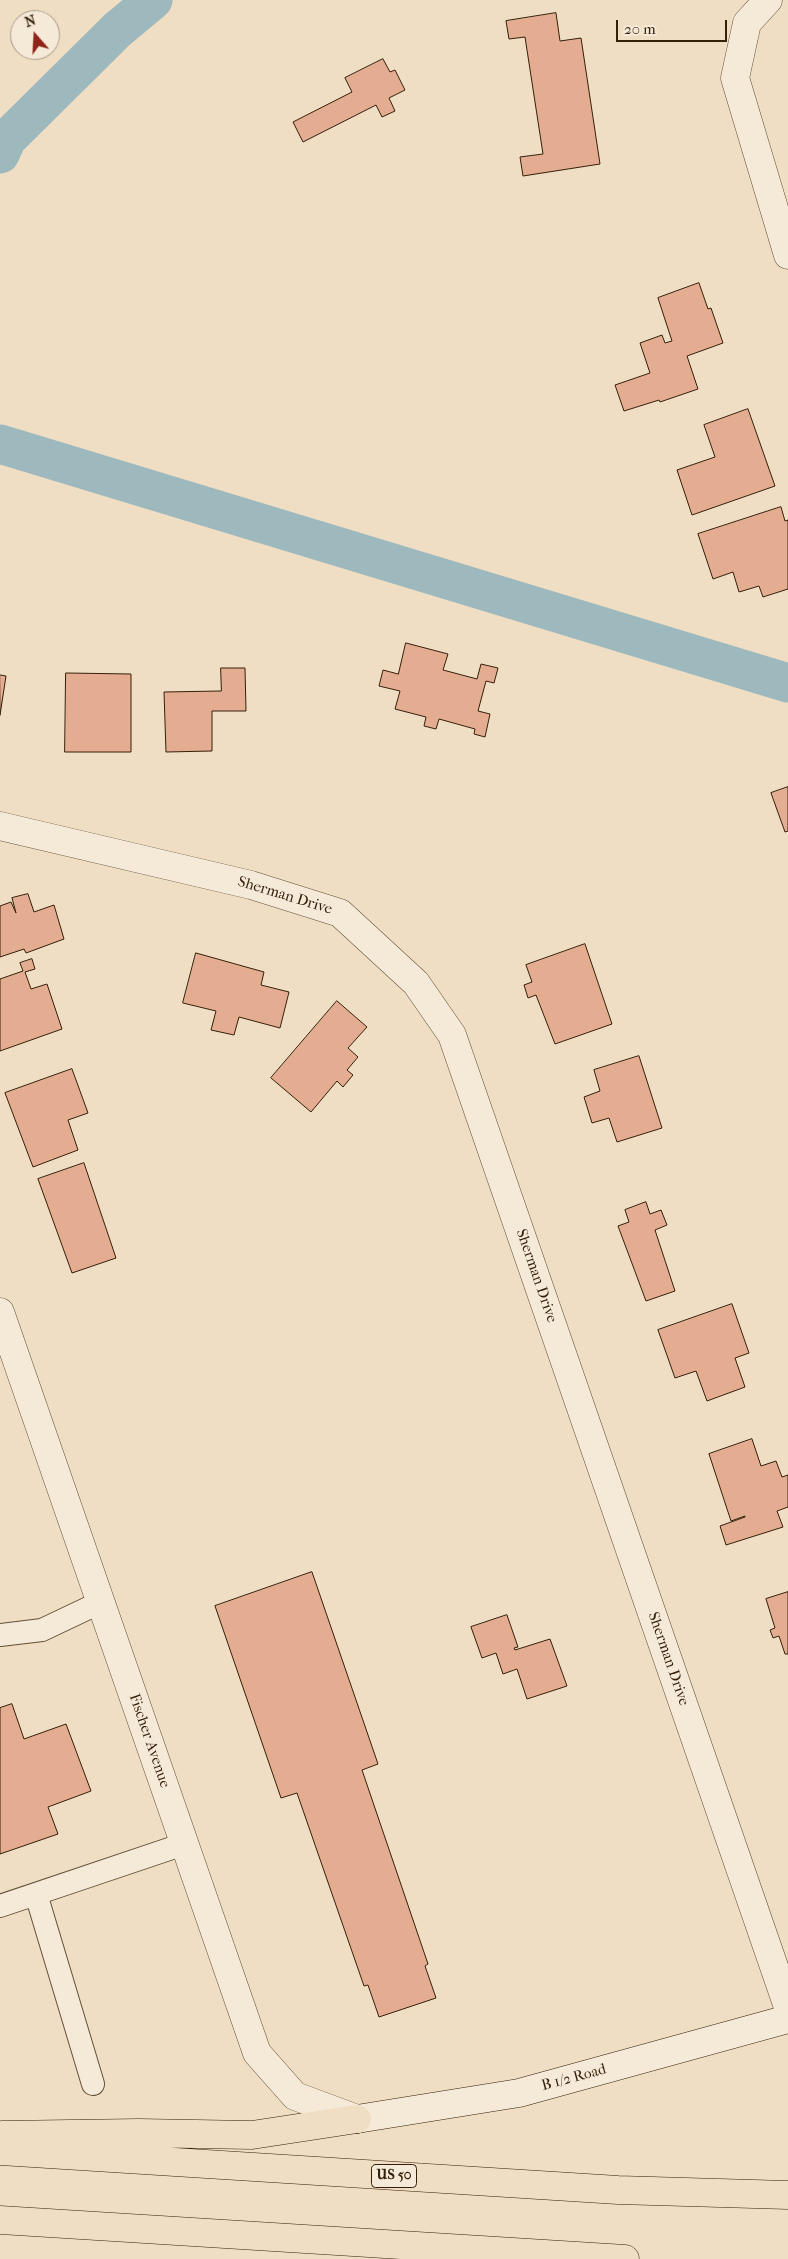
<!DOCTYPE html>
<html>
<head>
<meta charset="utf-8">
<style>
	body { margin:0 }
	#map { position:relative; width:788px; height:2259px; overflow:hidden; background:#efdec3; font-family:"IM FELL French Canon",serif }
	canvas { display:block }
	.north { position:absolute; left:10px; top:10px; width:50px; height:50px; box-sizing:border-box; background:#f5ead8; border:1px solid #a89985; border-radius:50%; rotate:341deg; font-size:14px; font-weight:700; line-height:20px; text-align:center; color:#341f08 }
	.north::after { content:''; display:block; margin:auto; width:18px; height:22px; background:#8f2418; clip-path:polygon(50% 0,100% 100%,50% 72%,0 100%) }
	.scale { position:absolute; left:616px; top:20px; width:111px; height:22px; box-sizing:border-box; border:2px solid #341f08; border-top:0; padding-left:6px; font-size:15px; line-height:18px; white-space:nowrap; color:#341f08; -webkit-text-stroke:4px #f5ead8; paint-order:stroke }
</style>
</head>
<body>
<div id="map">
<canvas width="788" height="2259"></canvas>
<div class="north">N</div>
<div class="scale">20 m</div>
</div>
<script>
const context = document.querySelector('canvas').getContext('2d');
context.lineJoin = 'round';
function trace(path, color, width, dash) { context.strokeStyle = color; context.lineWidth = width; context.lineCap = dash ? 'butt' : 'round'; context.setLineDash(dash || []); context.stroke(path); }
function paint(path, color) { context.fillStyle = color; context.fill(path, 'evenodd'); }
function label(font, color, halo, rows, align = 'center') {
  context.font = font + ' "IM FELL French Canon",serif'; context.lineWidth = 5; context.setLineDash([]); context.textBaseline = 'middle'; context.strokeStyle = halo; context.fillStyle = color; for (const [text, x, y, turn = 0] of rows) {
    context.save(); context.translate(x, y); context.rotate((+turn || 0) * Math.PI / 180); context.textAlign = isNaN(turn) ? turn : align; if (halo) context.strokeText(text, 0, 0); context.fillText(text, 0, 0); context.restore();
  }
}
trace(new Path2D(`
	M0,154L7,139L117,30L153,0
	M0,444L788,683`), '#9eb9be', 39);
const building = new Path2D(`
	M556,13L560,41L581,38L600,164L523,176L520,157L543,154L525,37L509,39L506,21Z
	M383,59L390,72L395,70L405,90L389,98L395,111L382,117L376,105L303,142L293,122L352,92L345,78Z
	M699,283L708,309L711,308L723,343L687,356L698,389L660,402L659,400L624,411L615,385L650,373L640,343L662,335L665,343L672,341L658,298Z
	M748,409L775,486L692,515L677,470L715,457L704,425Z
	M781,507L785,521L788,520V589L763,597L759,586L739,592L733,572L713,579L698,534Z
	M406,643L448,654L443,670L477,679L481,664L498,668L494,683L486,681L478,711L490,714L485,737L474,734L475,729L439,719L436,729L424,726L426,717L395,709L400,691L379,686L383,670L398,674Z
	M221,668H245L246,711H212V751L166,752L164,692L221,691Z
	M66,673L131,674V752H65Z
	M0,675L6,676L0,715Z
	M788,787V831L785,832L771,793Z
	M28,894L34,912L54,905L64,939L26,953L24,949L0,957V906L11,902L16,913L12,898Z
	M585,944L612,1024L555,1044L536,995L528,998L524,985L532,982L526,965Z
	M196,953L264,972L261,985L289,992L280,1028L239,1017L234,1035L211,1030L216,1011L183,1003Z
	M32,959L35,969L25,972L31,989L47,984L62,1029L0,1051V979L23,971L20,963Z
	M337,1001L367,1027L348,1048L358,1057L347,1070L353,1075L343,1087L337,1081L311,1112L271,1078Z
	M639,1056L662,1128L617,1142L609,1118L592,1123L584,1097L600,1091L594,1070Z
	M72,1069L88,1113L68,1120L78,1150L33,1167L5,1093Z
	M84,1163L116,1258L72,1273L38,1179Z
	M646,1202L650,1214L661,1210L667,1225L655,1230L675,1291L646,1301L618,1226L629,1222L625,1210Z
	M732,1304L749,1353L735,1358L745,1387L707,1401L696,1371L675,1378L658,1330Z
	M752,1439L761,1466L776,1461L782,1477L788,1475V1507L777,1511L783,1527L726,1545L720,1526L745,1517V1516L731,1521L709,1454Z
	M312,1572L378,1764L362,1770L428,1964L425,1966L436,1998L379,2017L368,1985L364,1986L297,1793L281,1798L215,1606Z
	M788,1592V1654H785L779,1636L773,1638L770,1630L775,1628L766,1599Z
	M507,1615L518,1647L514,1648L515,1650L550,1639L567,1686L527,1699L517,1669L503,1674L496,1653L482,1658L471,1627Z
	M12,1704L24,1739L66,1724L91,1791L48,1807L58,1834L0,1854V1708Z`);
paint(building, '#e4ad91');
trace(building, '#341f08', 1);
const lane = new Path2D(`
	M0,1635L42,1630L101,1602
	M36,1894L93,2084
	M0,1906L184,1844`);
const street = new Path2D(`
	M768,0L747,23L735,78L788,255
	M0,826L251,885L340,913L416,983L452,1035L788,2007
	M0,1312L257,2053L295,2096L357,2119`);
const secondary = new Path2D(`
	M357,2119L519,2093L788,2019`);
const highway = new Path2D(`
	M2,2135L139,2133L252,2135L357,2119
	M0,2151L618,2190L788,2195
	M0,2220L625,2259`);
trace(lane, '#634f37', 24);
trace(street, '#634f37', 29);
trace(secondary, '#341f08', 29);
trace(highway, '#341f08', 29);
trace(lane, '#f5ead8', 22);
trace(street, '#f5ead8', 28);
trace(secondary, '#f5ead8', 28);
trace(highway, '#efdec3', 28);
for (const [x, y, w] of [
	[394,2176,45]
]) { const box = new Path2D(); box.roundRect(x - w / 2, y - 11.5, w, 23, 4); context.fillStyle = '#f5ead8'; context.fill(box); trace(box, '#341f08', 1); }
label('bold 14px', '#341f08', null, [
	["US 50",394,2176]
]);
label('15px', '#341f08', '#f5ead8', [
	["Sherman Drive",285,896,17],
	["Sherman Drive",536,1276,71],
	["Sherman Drive",668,1659,71],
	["Fischer Avenue",149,1741,71],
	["B 1/2 Road",574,2078,-15]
]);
</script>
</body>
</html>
